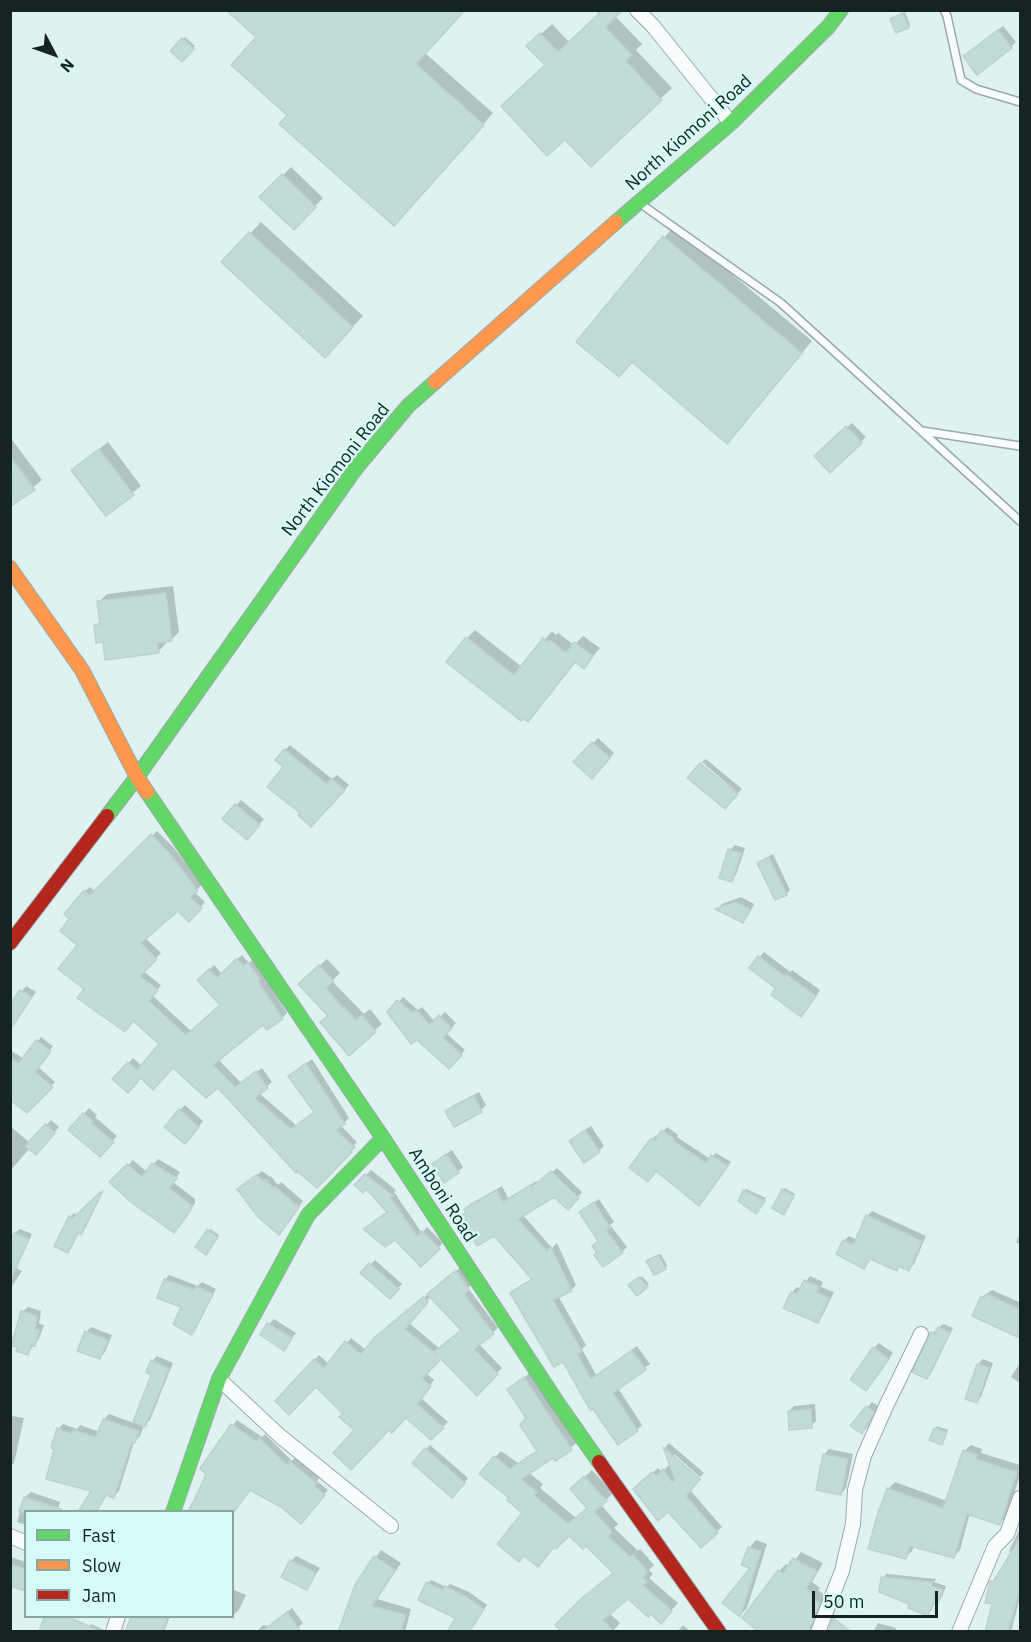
<!DOCTYPE html>
<html>
<head>
<meta charset="utf-8">
<style>
	body { margin:0 }
	#map { position:relative; width:1031px; height:1642px; overflow:hidden; background:#def3f1; font-family:"IBM Plex Sans",sans-serif }
	canvas { display:block }
	.frame { position:absolute; inset:0; border:12px solid #152422; pointer-events:none }
	.legend { position:absolute; left:24px; top:1510px; width:210px; height:108px; box-sizing:border-box; background:#d5fcf7; border:2px solid #88a6a2; margin:0; padding:8px 10px; list-style:none; font-size:18px; color:#152422 }
	.legend li { display:flex; align-items:center; gap:12px; height:30px }
	.legend b { width:30px; border:2px solid #88a6a2 }
	.north { position:absolute; left:24px; top:24px; width:60px; height:60px; -webkit-text-stroke:4px #d5fcf7; paint-order:stroke; rotate:131deg; font-size:16px; font-weight:700; line-height:24px; text-align:center; color:#152422 }
	.north::after { content:''; display:block; margin:auto; width:21px; height:27px; background:#152422; clip-path:polygon(50% 0,100% 100%,50% 72%,0 100%) }
	.scale { position:absolute; left:812px; top:1591px; width:126px; height:27px; box-sizing:border-box; border:3px solid #152422; border-top:0; padding-left:8px; font-size:18px; line-height:21px; white-space:nowrap; color:#152422; -webkit-text-stroke:4px #d5fcf7; paint-order:stroke }
</style>
</head>
<body>
<div id="map">
<canvas width="1031" height="1642"></canvas>
<div class="frame"></div>
<ul class="legend">
<li><b style="height:8px;background:#63d668"></b>Fast</li>
<li><b style="height:8px;background:#ff974d"></b>Slow</li>
<li><b style="height:8px;background:#b3261e"></b>Jam</li>
</ul>
<div class="north">N</div>
<div class="scale">50 m</div>
</div>
<script>
const context = document.querySelector('canvas').getContext('2d');
context.lineJoin = 'round';
function paint(path, color) { context.fillStyle = color; context.fill(path, 'evenodd'); }
function trace(path, color, width, dash) { context.strokeStyle = color; context.lineWidth = width; context.lineCap = dash ? 'butt' : 'round'; context.setLineDash(dash || []); context.stroke(path); }
function label(font, color, halo, rows, align = 'center') {
  context.font = font + ' "IBM Plex Sans",sans-serif'; context.lineWidth = 4.5; context.setLineDash([]); context.textBaseline = 'middle'; context.strokeStyle = halo; context.fillStyle = color; for (const [text, x, y, turn = 0] of rows) {
    context.save(); context.translate(x, y); context.rotate((+turn || 0) * Math.PI / 180); context.textAlign = isNaN(turn) ? turn : align; if (halo) context.strokeText(text, 0, 0); context.fillText(text, 0, 0); context.restore();
  }
}
paint(new Path2D(`
	M595,10H621L615,16L642,44L636,50L672,88L591,165L546,65L539,36L552,24L570,43L599,15Z
	M905,12L910,25L908,27L892,19Z
	M1003,26L1016,42L1011,47L970,51Z
	M185,37L195,46L182,60L172,51Z
	M425,53L493,113L405,213L281,124Z
	M291,167L323,198L294,228L261,197Z
	M261,222L363,316L335,345L223,262Z
	M674,226L812,341L727,442L633,361L578,341Z
	M852,423L866,437L830,471L816,456Z
	M10,437L42,480L14,503L10,499Z
	M108,442L141,486L106,514L73,470Z
	M173,586L179,632L171,640L166,641V643L158,652L104,640L96,626L101,620L99,602L107,594Z
	M475,630L522,667L552,631L556,635L558,633L574,645L583,636L600,648L584,667L576,661L528,720L467,638Z
	M598,738L614,753L597,772L576,762Z
	M290,745L332,779L337,775L349,785L316,820L302,813L285,767V750Z
	M706,759L742,789L738,793L702,762Z
	M241,800L264,819L252,833L224,819Z
	M157,831L175,849L202,885L194,892L205,902L189,920L178,909L145,938L161,953L143,971L161,985L153,996L191,1031L221,1004L199,980L214,965L222,974L242,955L249,963L253,959L287,1013L282,1018L264,1023L218,1059L241,1083L262,1068L272,1082L259,1093L296,1125L316,1111L295,1072L312,1059L349,1118L341,1126L357,1142L354,1145L356,1147L317,1186L218,1086L174,1066L153,1087L129,1063L133,1058L142,1066L161,1044L134,1019L86,989L79,944L71,918L85,891L90,887L96,892Z
	M735,845L745,848L736,875L731,880L730,850Z
	M773,854L790,890L786,894L759,863Z
	M741,897L754,904L748,916L743,921L717,909L722,904Z
	M764,952L790,972L792,970L820,990L806,1010L751,967Z
	M327,959L340,973L332,981L364,1014L370,1009L382,1024L349,1053L329,1015L300,984Z
	M26,986L36,992L16,1019L10,1007Z
	M403,997L418,1010L422,1007L435,1022L445,1012L456,1023L446,1033L465,1050L449,1067L389,1013Z
	M41,1037L53,1046L38,1067L55,1082L26,1111L10,1098V1050L24,1059Z
	M479,1092L486,1105L481,1110L447,1111L452,1106Z
	M185,1105L203,1121L190,1137L180,1110Z
	M89,1108L97,1115L95,1117L117,1136L105,1150L84,1114Z
	M51,1120L59,1127L40,1148H30L10,1171V1126L30,1143Z
	M591,1126L604,1146L599,1151L576,1136Z
	M667,1127L678,1135L677,1137L710,1159L716,1153L731,1162L703,1200L657,1170L652,1176L632,1168L652,1139L656,1135L659,1137Z
	M452,1150L463,1167L458,1172L439,1159Z
	M158,1159L180,1172L173,1182L195,1199V1203L179,1226L112,1182L133,1160L147,1172Z
	M557,1168L582,1192L573,1203L554,1195L522,1214L552,1248L557,1243L576,1285L571,1290L558,1296L586,1345L582,1349L596,1375L637,1346L650,1364L618,1388L642,1425L637,1430L564,1360L512,1293L533,1278L494,1234L462,1217L470,1204L502,1186L508,1198L537,1181L538,1183Z
	M371,1170L396,1190L394,1192L422,1233L427,1227L443,1243L421,1265L388,1212L366,1187L356,1185Z
	M262,1171L270,1177L271,1176L278,1185L281,1182L303,1201L284,1228L244,1185Z
	M785,1188L795,1194L786,1211L783,1190Z
	M104,1189L85,1229L81,1233L79,1232L72,1247L68,1251L56,1246L70,1217L74,1213L78,1216Z
	M746,1189L766,1198L757,1210L744,1191Z
	M599,1199L614,1222L610,1225L627,1247L622,1252H599V1241L581,1212Z
	M872,1211L926,1236L914,1264L909,1269L900,1265L897,1269L871,1258L864,1268L844,1241L849,1236L857,1240L867,1216Z
	M20,1229L32,1234L16,1268L22,1271L10,1289V1246L15,1233Z
	M210,1229L219,1235L208,1251L197,1247Z
	M1020,1234V1245L1016,1242Z
	M661,1254L667,1266L665,1268L650,1259Z
	M375,1260L402,1284L390,1297L362,1273Z
	M461,1267L472,1284L468,1288L498,1328L479,1344L502,1368L477,1393L441,1357L426,1373L434,1380L421,1398L448,1422L431,1438L406,1416L389,1428L356,1430L345,1414L316,1385L277,1401L319,1355L329,1364L351,1338L366,1350L382,1332ZM431,1296L462,1329L439,1348L409,1323Z
	M169,1275L198,1286L202,1282L216,1289L196,1329L192,1333L183,1306L165,1280Z
	M642,1276L649,1284L637,1294L630,1286Z
	M810,1276L823,1282L821,1287L834,1292L822,1317L817,1322L792,1292L797,1287L801,1289Z
	M992,1290L1019,1302L1020,1298V1337L974,1315L982,1297Z
	M28,1307L41,1311L39,1324L44,1325L39,1339L28,1353L22,1312Z
	M274,1319L296,1333L284,1349L269,1324Z
	M943,1324L953,1328L931,1374L927,1378L933,1333Z
	M91,1327L112,1335L105,1352L100,1358L86,1332Z
	M879,1343L893,1353L866,1389L874,1348Z
	M157,1356L173,1363L150,1420L144,1425L140,1436L134,1442L119,1491L114,1496L107,1494L96,1512H80L93,1490L56,1448L58,1429L63,1424L77,1429L80,1425L100,1432L104,1419L109,1414L134,1423L153,1374L152,1361Z
	M983,1359L993,1363L981,1397L976,1402L978,1364Z
	M1020,1363V1383L1011,1377Z
	M531,1372L578,1442L556,1459L554,1456L528,1472L543,1484L540,1488L576,1518L588,1507L572,1489L592,1470L613,1493L601,1505L618,1524L614,1528L638,1551L640,1549L648,1558L654,1565L649,1570L653,1574L649,1578L678,1603L661,1622L628,1597L609,1613L620,1623L612,1632H549L562,1630L590,1592L614,1572L586,1544L524,1513L511,1498L495,1457L501,1451L518,1463L538,1450L528,1418L509,1389Z
	M872,1402L878,1406L867,1428L862,1432L867,1407Z
	M815,1404L816,1421L811,1426L789,1411L794,1406Z
	M12,1416L24,1418L14,1463L10,1466Z
	M237,1420L262,1437L265,1434L292,1461L295,1458L320,1477L317,1481L328,1490L305,1517L251,1488L212,1512H187L208,1473L203,1468Z
	M937,1426L948,1430L942,1444L935,1429Z
	M669,1443L704,1473L700,1477L674,1454V1458L690,1490L722,1527L701,1546L668,1509L640,1484L658,1468L662,1472L670,1464L665,1448Z
	M430,1445L468,1478L452,1496L426,1449Z
	M971,1445L982,1449L981,1453L1020,1465V1475L1007,1517L1000,1523L970,1513L960,1550L954,1556L914,1545L912,1551L906,1557L888,1489L895,1482L947,1501L964,1451Z
	M829,1449L853,1454L846,1488L841,1494L824,1455Z
	M31,1492L60,1502L57,1512H26V1525L17,1522L25,1497Z
	M1020,1528V1597L1011,1632H986L994,1603L992,1582L1013,1553L1009,1551Z
	M756,1540L767,1544L747,1608L740,1615L752,1567L749,1548Z
	M381,1550L401,1563L377,1599L411,1609L405,1632H339L356,1586Z
	M801,1552L823,1563L812,1582L820,1588L818,1590L826,1596L816,1622L811,1632H759L779,1571L786,1564L790,1567Z
	M296,1556L320,1568L307,1588L291,1561Z
	M10,1557L26,1562V1590L10,1585Z
	M887,1574L936,1579L934,1582L946,1586L942,1597L938,1601L936,1600L932,1610L928,1614L911,1603L883,1578Z
	M431,1580L446,1587L450,1584L469,1592L487,1605L473,1625L469,1617L428,1583Z
	M232,1589L246,1595L239,1610L233,1615Z
	M292,1608L303,1623L294,1632H260L258,1630L263,1625L268,1626Z
	M133,1616H170L164,1632H138L128,1628Z
	M878,1623L896,1628L895,1632H873Z
	M91,1624L104,1630V1632H87Z
	M683,1625L691,1632H677Z`), '#0003');
const building = new Path2D(`
	M226,10H465L416,64L484,125L394,226L279,124L287,115L231,65L256,37Z
	M603,10H623L605,27L632,55L626,61L662,100L591,167L565,140L547,156L501,106L545,65L526,46L540,33L558,52Z
	M903,13L909,28L896,33L890,19Z
	M998,30L1012,48L977,75L963,56Z
	M182,38L194,49L182,62L170,51Z
	M282,174L316,207L294,230L259,197Z
	M249,232L353,327L325,358L221,262Z
	M663,236L802,353L727,444L632,362L619,377L576,342Z
	M846,426L862,443L830,473L814,456Z
	M99,449L134,495L106,516L71,470Z
	M10,456L35,490L10,507Z
	M166,593L172,641L157,643L159,653L105,660L103,642L96,643L94,625L100,624L97,601Z
	M466,637L514,675L543,638L548,642L550,640L566,653L574,642L593,656L584,669L575,662L528,722L524,719L521,721L446,662Z
	M592,742L610,758L592,779L573,762Z
	M284,749L327,784L331,778L345,790L311,827L298,815L300,813L267,787L283,767L275,760Z
	M700,763L738,794L725,809L687,778Z
	M235,804L260,825L247,840L222,819Z
	M151,834L170,854L198,891L190,897L202,908L189,922L178,911L141,943L157,959L140,976L158,990L149,1001L186,1035L220,1005L197,980L209,969L217,978L236,959L244,966L248,962L260,979L258,981L283,1019L267,1030L263,1025L213,1065L235,1087L256,1071L268,1088L255,1098L291,1129L314,1112L288,1076L306,1063L345,1124L336,1130L354,1147L350,1151L352,1152L317,1188L297,1171L296,1173L218,1088L206,1098L173,1068L153,1090L141,1078L128,1093L112,1079L128,1062L137,1070L159,1044L133,1021L125,1032L77,998L84,989L58,969L77,945L60,931L69,919L64,914L84,890L90,895Z
	M728,849L741,853L732,882L719,878Z
	M769,857L787,895L775,900L757,863Z
	M735,902L750,909L743,923L715,909Z
	M758,956L784,976L786,974L816,996L801,1017L771,995L775,988L749,968Z
	M319,965L334,981L326,988L343,1008L344,1007L356,1020L362,1015L376,1032L349,1056L320,1022L328,1016L298,984Z
	M20,990L32,997L10,1030V1004Z
	M397,1000L413,1013L417,1010L430,1025L439,1015L452,1028L443,1038L462,1055L449,1069L417,1040L411,1044L387,1012Z
	M36,1040L51,1051L35,1072L53,1087L27,1113L10,1100V1057L19,1063Z
	M474,1096L482,1112L454,1127L445,1111Z
	M179,1109L199,1127L185,1144L164,1127Z
	M83,1113L93,1121L91,1123L114,1142L100,1157L68,1130Z
	M45,1124L55,1133L36,1155L25,1146Z
	M585,1130L600,1152L584,1163L569,1141Z
	M662,1130L675,1139L674,1141L706,1163L711,1155L728,1166L699,1206L656,1171L648,1182L629,1168L651,1138L654,1141Z
	M446,1154L459,1173L444,1183L432,1164Z
	M152,1163L177,1178L169,1188L191,1205V1210L174,1233L132,1203L109,1182L127,1164L142,1177Z
	M551,1171L579,1198L568,1210L554,1197L518,1219L547,1251L551,1247L572,1291L553,1300L582,1351L577,1354L591,1379L632,1350L646,1370L613,1393L638,1431L618,1445L593,1409L590,1410L563,1362L554,1367L510,1293L532,1279L494,1236L477,1246L460,1216L466,1213L464,1209L497,1190L503,1202L531,1185L532,1187Z
	M365,1174L393,1196L390,1197L417,1236L422,1231L440,1249L421,1267L395,1240L385,1247L363,1229L387,1212L366,1189L363,1193L354,1185Z
	M256,1175L264,1181L266,1179L273,1189L274,1186L299,1207L279,1235L258,1217L237,1189Z
	M782,1189L794,1196L784,1215L772,1208Z
	M743,1190L765,1201L756,1214L738,1201Z
	M100,1192L102,1193L81,1235L78,1233L68,1253L54,1246L69,1216L72,1219Z
	M594,1202L610,1228L606,1230L623,1253L603,1267L594,1255L597,1253L592,1246L598,1241L579,1212Z
	M866,1215L922,1241L909,1271L899,1266L897,1271L870,1259L864,1269L836,1254L843,1240L853,1245Z
	M207,1230L218,1237L206,1255L195,1247Z
	M14,1233L29,1239L10,1282V1242Z
	M658,1255L666,1269L654,1275L646,1261Z
	M369,1263L399,1289L390,1299L360,1273Z
	M456,1270L469,1290L464,1294L494,1334L474,1349L498,1374L477,1396L441,1359L422,1379L431,1386L417,1404L444,1428L431,1440L406,1418L392,1433L389,1430L351,1470L333,1453L354,1430L339,1417L343,1414L316,1387L289,1415L275,1401L314,1359L324,1368L345,1341L361,1354L375,1337L423,1297L428,1302L405,1329L437,1355L434,1352L461,1330L427,1294Z
	M639,1277L648,1287L637,1296L628,1285Z
	M164,1279L194,1290L196,1286L213,1294L192,1335L173,1324L181,1307L157,1298Z
	M804,1280L819,1287L817,1292L829,1298L818,1323L783,1308L791,1292L797,1294Z
	M986,1294L1020,1309V1338L972,1316L981,1296L984,1298Z
	M21,1311L37,1316L35,1329L40,1330L35,1346L31,1345L28,1355L16,1351L17,1347L11,1346Z
	M267,1323L292,1338L284,1351L260,1335Z
	M938,1327L950,1333L927,1379L912,1372L931,1332L935,1334Z
	M85,1331L108,1340L100,1359L77,1351Z
	M873,1347L889,1359L866,1391L850,1380Z
	M151,1360L169,1369L145,1427L133,1422L151,1375L146,1372Z
	M977,1364L989,1368L977,1403L965,1399Z
	M524,1377L572,1450L555,1461L553,1458L521,1479L537,1492L534,1495L568,1524L587,1508L570,1489L584,1476L607,1501L595,1512L612,1532L608,1536L630,1557L633,1555L642,1565L648,1573L643,1577L647,1582L643,1585L672,1611L661,1624L651,1614L648,1617L628,1599L603,1620L614,1632H562L555,1625L582,1598L613,1573L586,1546L583,1549L569,1536L556,1549L554,1547L538,1567L524,1556L519,1562L497,1544L522,1513L507,1500L509,1498L479,1474L494,1456L510,1469L537,1451L520,1425L526,1418L507,1389Z
	M866,1406L874,1412L862,1434L850,1426Z
	M811,1409L812,1428L789,1430L788,1411Z
	M103,1419L139,1431L135,1443L132,1442L114,1498L106,1495L96,1512H78L91,1491L46,1479L54,1449L51,1448L57,1428L72,1434L73,1430L96,1437Z
	M231,1424L256,1441L259,1438L287,1465L290,1462L317,1483L314,1486L325,1495L301,1524L281,1507L250,1490L234,1512H189L206,1474L200,1469L201,1467Z
	M934,1428L947,1432L942,1445L929,1440Z
	M663,1447L700,1479L686,1496L718,1533L701,1548L668,1512L658,1521L633,1489L652,1472L657,1476L663,1469L672,1482L675,1480Z
	M425,1448L465,1483L452,1498L412,1463Z
	M963,1450L977,1455L976,1459L1017,1472L1000,1525L967,1514L954,1558L910,1546L906,1559L868,1549L877,1516L887,1488L943,1508Z
	M823,1454L848,1459L841,1495L816,1490Z
	M24,1497L61,1509V1512H19Z
	M1020,1538V1588L1008,1632H985L992,1604L985,1603L990,1581L993,1582Z
	M748,1547L761,1551L740,1617L722,1603L750,1568L741,1565Z
	M374,1556L395,1570L372,1606L406,1615L401,1632H338L355,1585Z
	M793,1558L817,1571L806,1589L814,1595L812,1598L820,1603L809,1632H759L742,1618L778,1570L783,1574Z
	M290,1560L316,1573L307,1590L281,1577Z
	M10,1564L26,1569V1591L10,1586Z
	M881,1577L933,1582L931,1586L943,1590L938,1603L934,1601L928,1616L908,1608L909,1604L879,1592Z
	M426,1582L443,1590L445,1586L465,1596L484,1609L469,1632H447L455,1618L418,1600Z
	M287,1612L301,1632H261Z
	M44,1617H69L101,1632H39Z
	M131,1617H168L162,1632H125Z
	M833,1618L852,1632H828Z`);
paint(building, '#c0dcd9');
trace(building, '#bfd0ce', 1.5);
const lane = new Path2D(`
	M944,10L947,16L961,80L976,89L1020,102
	M641,204L781,303L1020,521
	M922,431L1020,446`);
const street = new Path2D(`
	M637,10L653,26L731,123
	M219,1379L280,1436L391,1526
	M10,1536L26,1543
	M113,1632L118,1616
	M818,1632L842,1571L853,1524L855,1490L864,1456L887,1404L921,1334
	M959,1632L995,1546L1007,1534L1020,1498`);
const fast = new Path2D(`
	M616,222L731,123L828,27L841,10
	M147,792L383,1138L557,1402L599,1462
	M107,816L137,777L356,468L408,406L435,382
	M173,1512L219,1379L308,1215L383,1138`);
const slow = new Path2D(`
	M435,382L616,222
	M10,568L82,670L137,777L147,792`);
const jam = new Path2D(`
	M10,943L107,816
	M599,1462L719,1632`);
trace(lane, '#99a9a7', 10);
trace(street, '#99a9a7', 16);
trace(fast, '#99a9a7', 16);
trace(slow, '#99a9a7', 16);
trace(jam, '#99a9a7', 16);
trace(lane, '#fafdfd', 7);
trace(street, '#fafdfd', 14);
trace(fast, '#63d668', 14);
trace(slow, '#ff974d', 14);
trace(jam, '#b3261e', 14);
label('18px', '#152422', '#d5fcf7', [
	["North Kiomoni Road",689,133,-42],
	["North Kiomoni Road",336,470,-52],
	["Amboni Road",442,1195,57]
]);
</script>
</body>
</html>
